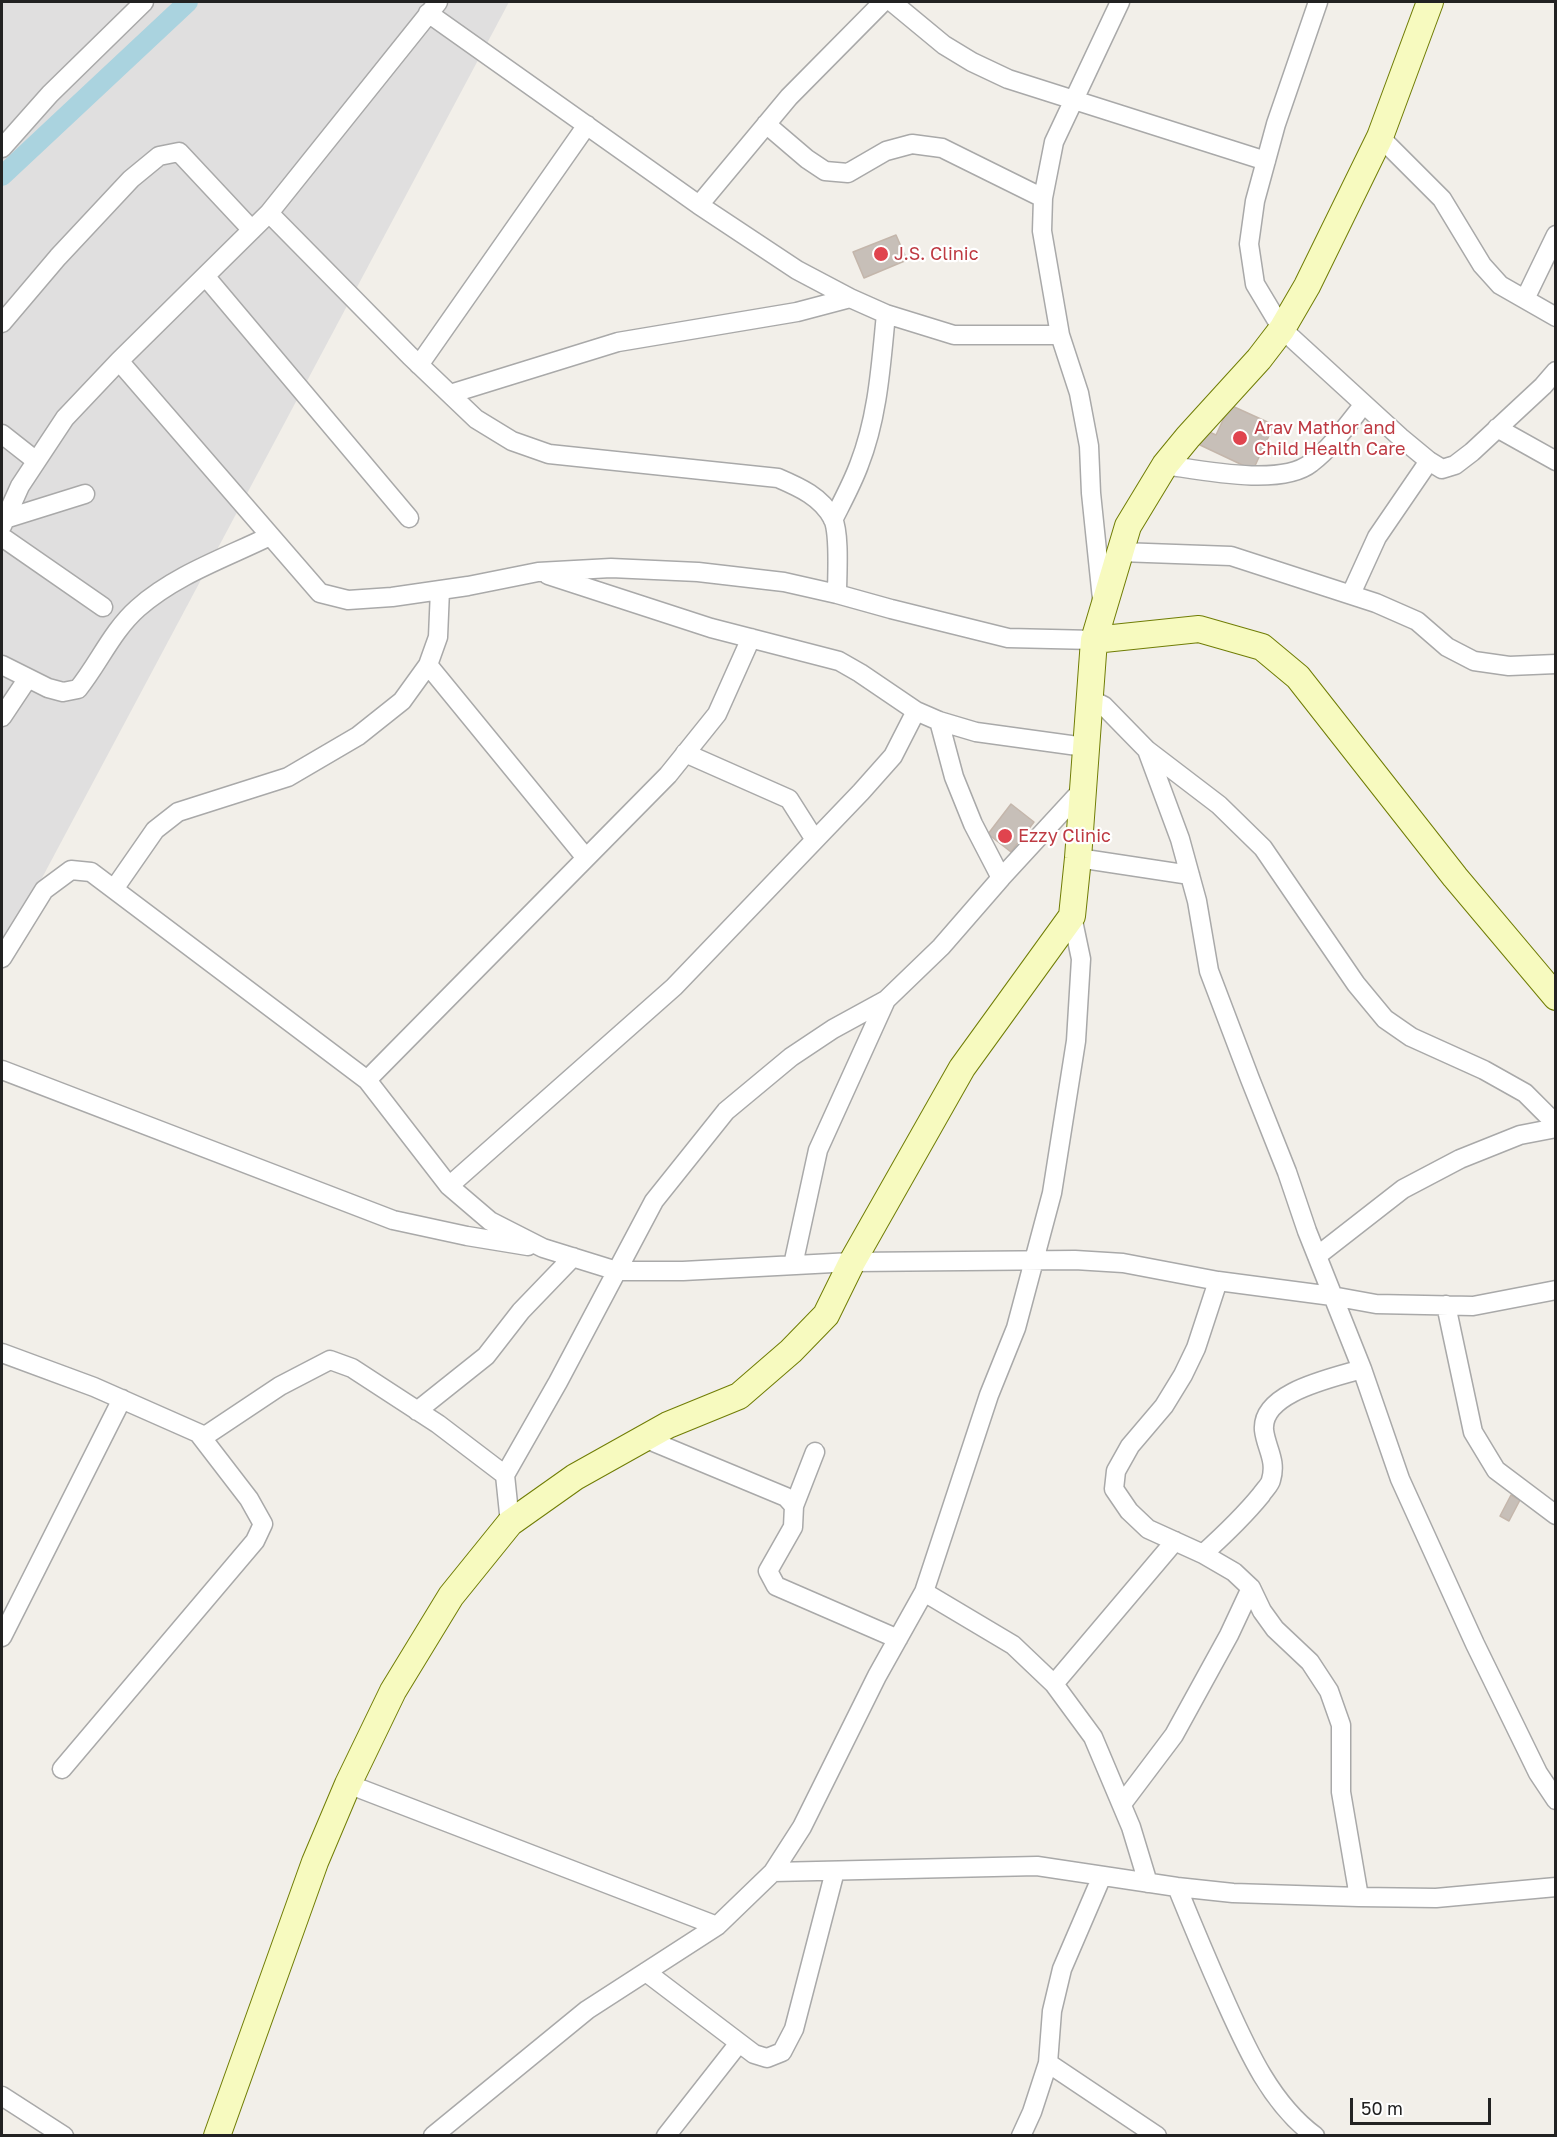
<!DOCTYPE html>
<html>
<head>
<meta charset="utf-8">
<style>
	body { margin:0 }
	#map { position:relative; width:1557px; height:2137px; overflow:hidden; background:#f2efe9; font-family:"Golos Text",sans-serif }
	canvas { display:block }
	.frame { position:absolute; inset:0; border:3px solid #222; pointer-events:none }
	.scale { position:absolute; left:1350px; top:2098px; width:141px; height:27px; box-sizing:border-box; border:3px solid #222; border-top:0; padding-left:8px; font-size:18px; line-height:21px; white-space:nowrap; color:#222; -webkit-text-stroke:4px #fff; paint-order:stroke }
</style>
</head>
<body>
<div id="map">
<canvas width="1557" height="2137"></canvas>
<div class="frame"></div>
<div class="scale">50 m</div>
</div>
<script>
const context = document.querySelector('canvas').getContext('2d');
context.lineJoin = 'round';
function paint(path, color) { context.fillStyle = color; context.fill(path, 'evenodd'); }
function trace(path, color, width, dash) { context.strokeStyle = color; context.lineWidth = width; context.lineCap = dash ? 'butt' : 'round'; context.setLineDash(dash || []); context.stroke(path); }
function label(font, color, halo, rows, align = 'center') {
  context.font = font + ' "Golos Text",sans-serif'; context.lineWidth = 4.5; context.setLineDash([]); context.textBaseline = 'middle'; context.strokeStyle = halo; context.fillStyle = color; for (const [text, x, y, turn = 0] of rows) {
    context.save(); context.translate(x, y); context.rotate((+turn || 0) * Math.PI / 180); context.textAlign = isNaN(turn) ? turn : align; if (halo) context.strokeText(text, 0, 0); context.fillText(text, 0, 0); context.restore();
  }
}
paint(new Path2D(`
	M2,2H509L2,953Z`), '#e0dfdf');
trace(new Path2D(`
	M2,176L188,2`), '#aad3df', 20);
const building = new Path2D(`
	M896,235L907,260L864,278L853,252Z
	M1230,405L1274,425L1253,470L1200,445L1207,431L1216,435Z
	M1011,804L1034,822L1011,852L988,834Z
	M1511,1495L1520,1500L1509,1521L1500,1516Z`);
paint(building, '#c7bfb8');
trace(building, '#c4b6ab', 1.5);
const street = new Path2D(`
	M892,2L944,45L972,62L1008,79L1266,161
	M1318,2L1276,124L1255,201L1249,244L1255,284L1282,329L1400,437L1429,461L1442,469L1455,465L1472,452L1543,386L1556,371
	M428,13L699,205L797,270L850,298L886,314L954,335H1060
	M766,124L807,159L825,171L848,173L886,151L912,144L942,148L1043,198
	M1380,137L1442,199L1482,265L1500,285L1556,317
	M2,148L50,94L144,2
	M699,205L789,97L883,2
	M269,213L410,356L476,419L512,441L549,454L778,478C799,487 822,497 833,519C840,534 837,576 837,594
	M206,277L409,518
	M1525,299L1556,235
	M2,323L58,257L131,179L159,156L179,152L252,230
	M119,361L320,593L348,600L392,597L468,586L538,572L611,568L698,572L784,582L837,594L891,609L1008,638L1094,640
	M419,365L587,125
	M450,394L618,342L797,312L850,298
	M1497,428L1556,461
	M2,434L35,460
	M1165,465C1201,470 1281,487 1311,463C1332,447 1348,424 1364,404
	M5,519L85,494
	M833,520C842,502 852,484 859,465C878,417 881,364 886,314
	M2,526L20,486L65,418L119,361L269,213L438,2
	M2,537L103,607
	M1120,552L1231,556L1376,603L1417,621L1447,647L1474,661L1509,666L1556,664
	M548,575L711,628L839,661L860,673L916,711L939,721L976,732L1085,747
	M1351,594L1377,537L1429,461
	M1102,599L1091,493L1089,446L1079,393L1060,335L1042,231L1043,198L1054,142L1120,2
	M2,665L48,688L63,692L78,689C99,663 112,631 138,608C175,575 225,558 270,536
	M428,665L586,858
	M1088,698L1104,706L1147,750L1180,839L1197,901L1209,971L1250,1079L1287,1172L1307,1231L1362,1369L1400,1479L1475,1644L1538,1773L1556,1800
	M2,717L28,678
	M939,721L954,777L973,824L1001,878
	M1147,750L1219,805L1263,848L1356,984L1385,1019L1411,1037L1484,1070L1525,1093L1556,1124
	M685,753L789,799L815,840
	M1078,858L1190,875
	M114,889L155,830L178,812L288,777L358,736L402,701L428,665L438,637L440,590
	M2,958L44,890L71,870L91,872L367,1080L449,1186L490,1221L543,1248L617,1271H683L852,1262L1075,1260L1123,1263L1218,1281L1332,1296L1376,1304L1473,1306L1556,1290
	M2,1070L393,1220L467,1236L528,1246
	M367,1080L668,775L717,714L751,638
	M449,1186L674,987L861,792L893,756L916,711
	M1317,1256L1403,1189L1460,1159L1520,1135L1556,1128
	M793,1265L818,1150L886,1000
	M1218,1281L1196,1348L1183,1375L1164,1406L1130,1446L1116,1471L1114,1489L1129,1511L1148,1529L1203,1554L1234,1572L1251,1588L1262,1611L1275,1629L1310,1662L1329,1691L1341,1725V1792L1359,1897
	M1446,1305L1473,1432L1496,1470L1556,1515
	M2,1353L94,1387L205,1436L280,1386L330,1360L352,1368L438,1424L505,1475L510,1523
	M417,1411L486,1356L521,1311L573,1257
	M644,1438L786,1497L794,1506L793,1527L768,1571L776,1586L898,1639
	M505,1475L558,1382L654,1201L726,1111L791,1057L833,1029L886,1000L941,947L1001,878L1082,790
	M794,1506L815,1452
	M1203,1554C1224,1535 1243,1517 1261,1495C1264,1490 1270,1485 1271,1480C1277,1460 1266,1448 1264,1430C1261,1392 1333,1378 1362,1369
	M924,1592L1013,1645L1054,1684L1093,1737L1131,1827L1148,1883
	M2,1637L122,1399
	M1054,1684L1175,1541
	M62,1769L255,1541L263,1524L249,1499L199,1434
	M348,1784L717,1926
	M1122,1804L1174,1735L1229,1635L1251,1588
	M773,1872L1037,1866L1177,1887L1233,1893L1359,1897L1436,1898L1556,1887
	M1177,1887C1192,1924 1208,1962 1224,1998C1246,2047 1270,2103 1315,2136
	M646,1972L754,2054L767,2058L782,2052L794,2029L835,1871
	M1048,2063L1157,2136
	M2,2096L64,2136
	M433,2136L587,2010L717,1926L773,1872L802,1827L877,1676L924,1592L989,1395L1016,1328L1052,1193L1076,1041L1081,959L1072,916
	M666,2136L739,2043
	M1021,2136L1032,2112L1048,2063L1052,2011L1062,1969L1102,1876`);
const secondary = new Path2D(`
	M1094,640L1199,629L1262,647L1298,677L1455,877L1556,997
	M217,2136L315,1862L348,1784L393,1691L451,1596L510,1523L575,1477L668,1425L739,1396L791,1351L826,1315L852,1262L962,1068L1072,916L1078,858L1094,640L1128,526L1165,465L1188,437L1259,359L1282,329L1307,286L1380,137L1430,2`);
trace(street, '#a9a9a9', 21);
trace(secondary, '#707d05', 28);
trace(street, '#fff', 18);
trace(secondary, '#f7fabf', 26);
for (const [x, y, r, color] of [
	[881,254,8,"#e0444e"],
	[1240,438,8,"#e0444e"],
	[1005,836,8,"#e0444e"]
]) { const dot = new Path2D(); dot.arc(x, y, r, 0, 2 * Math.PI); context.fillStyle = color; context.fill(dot); trace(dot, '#fff', 2); }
label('18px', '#be3a42', '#fff', [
	["J.S. Clinic",894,254],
	["Arav Mathor and",1254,428],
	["Child Health Care",1254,449],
	["Ezzy Clinic",1018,836]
], 'left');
</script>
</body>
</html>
